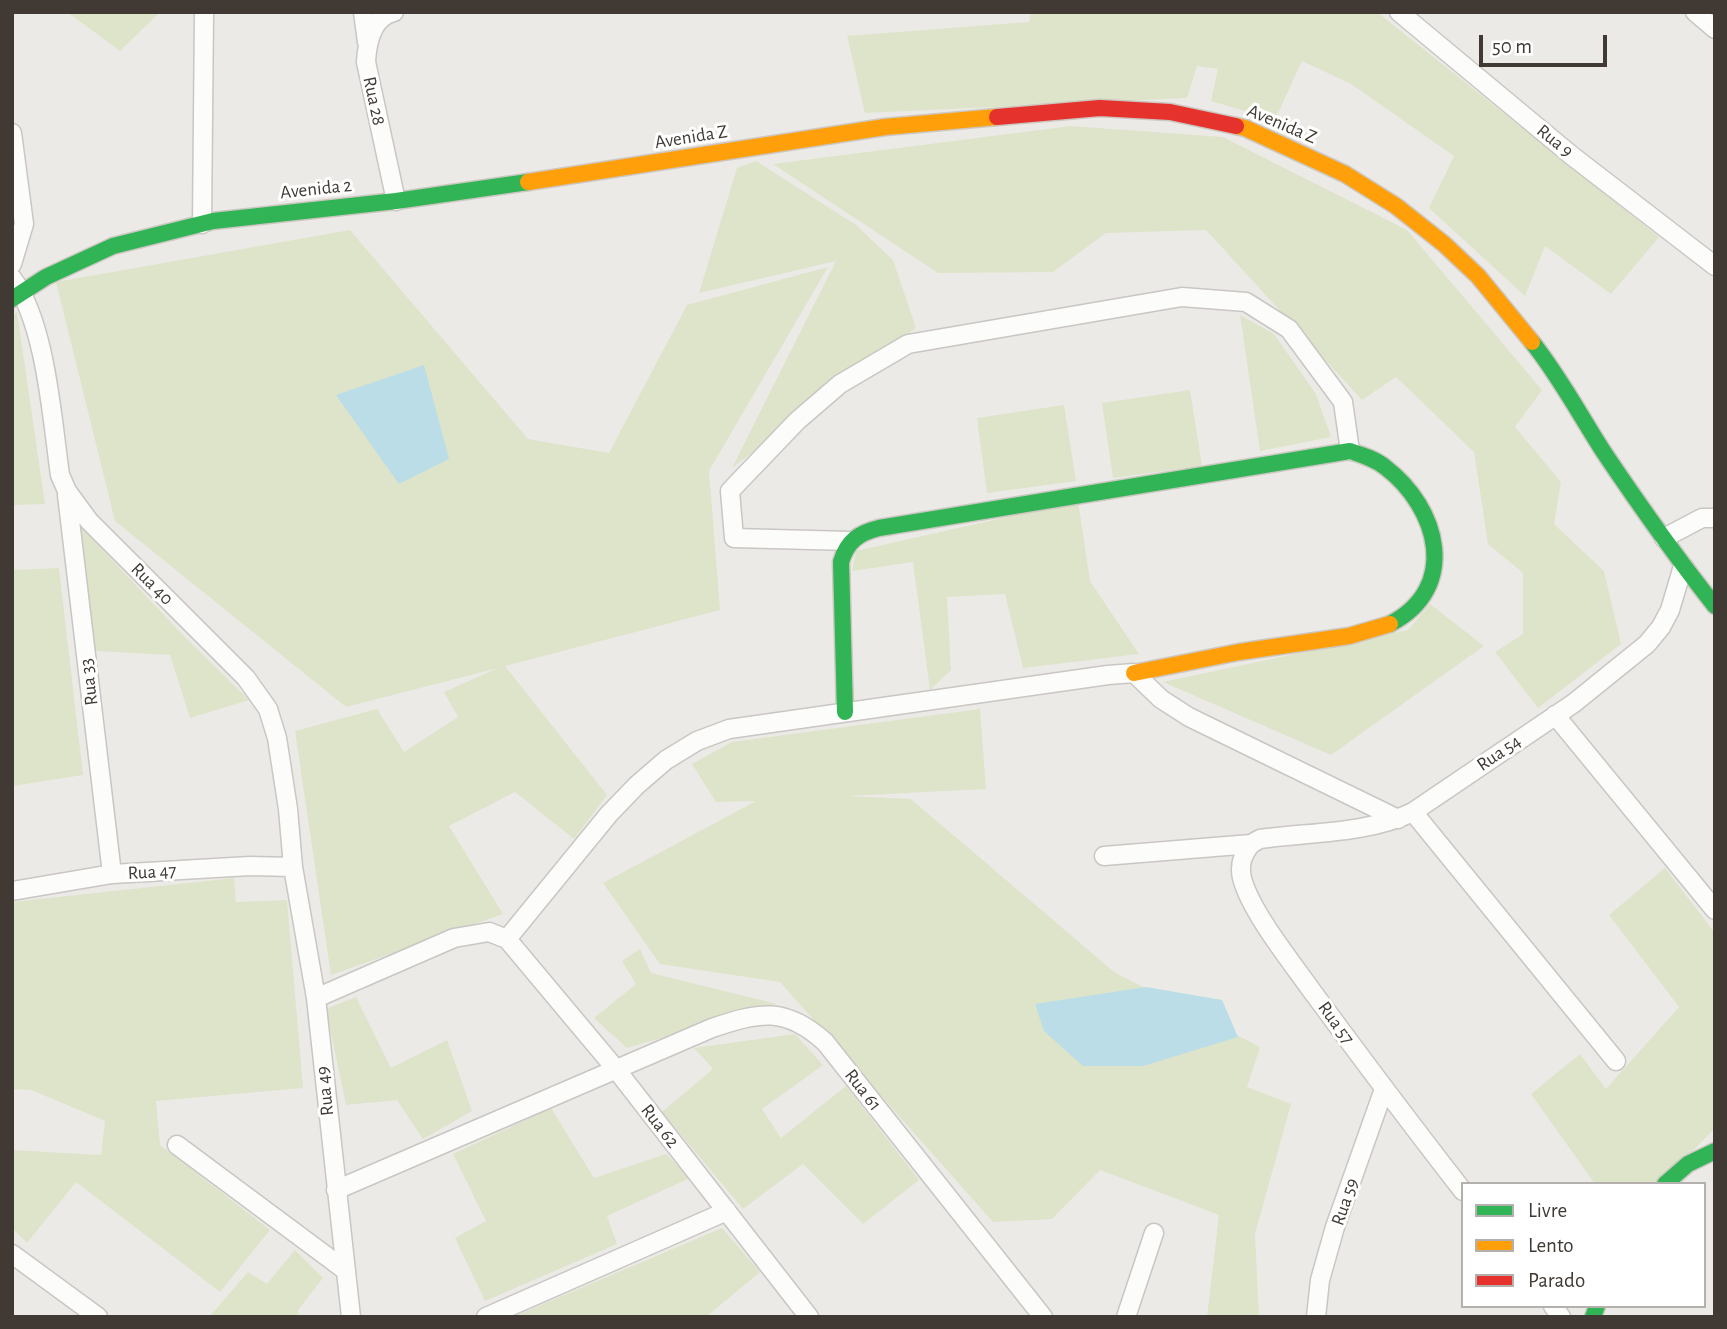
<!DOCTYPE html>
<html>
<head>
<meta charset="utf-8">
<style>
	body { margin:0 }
	#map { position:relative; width:1727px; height:1329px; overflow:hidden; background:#eceae7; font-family:"Alegreya Sans",sans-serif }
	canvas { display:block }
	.frame { position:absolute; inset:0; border:14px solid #413a34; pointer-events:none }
	.legend { position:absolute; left:1461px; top:1182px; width:245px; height:126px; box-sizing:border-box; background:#fff; border:2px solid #b3b0ae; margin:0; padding:9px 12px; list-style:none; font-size:21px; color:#413a34 }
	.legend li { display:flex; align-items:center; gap:14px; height:35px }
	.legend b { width:35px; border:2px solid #b3b0ae }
	.scale { position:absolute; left:1479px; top:35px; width:128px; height:32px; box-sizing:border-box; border:4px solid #413a34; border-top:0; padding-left:9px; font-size:21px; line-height:24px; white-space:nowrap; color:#413a34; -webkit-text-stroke:5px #fff; paint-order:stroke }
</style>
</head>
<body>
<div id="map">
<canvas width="1727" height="1329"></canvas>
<div class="frame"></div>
<ul class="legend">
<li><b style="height:9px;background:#30b455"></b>Livre</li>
<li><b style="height:9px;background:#ff9f0a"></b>Lento</li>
<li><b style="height:9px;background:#e5322d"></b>Parado</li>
</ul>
<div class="scale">50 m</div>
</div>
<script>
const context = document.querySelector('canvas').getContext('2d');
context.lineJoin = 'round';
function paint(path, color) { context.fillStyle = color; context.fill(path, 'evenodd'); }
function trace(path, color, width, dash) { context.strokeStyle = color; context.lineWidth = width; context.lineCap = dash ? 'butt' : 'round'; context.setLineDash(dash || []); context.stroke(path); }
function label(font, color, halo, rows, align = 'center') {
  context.font = font + ' "Alegreya Sans",sans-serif'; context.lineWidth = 6; context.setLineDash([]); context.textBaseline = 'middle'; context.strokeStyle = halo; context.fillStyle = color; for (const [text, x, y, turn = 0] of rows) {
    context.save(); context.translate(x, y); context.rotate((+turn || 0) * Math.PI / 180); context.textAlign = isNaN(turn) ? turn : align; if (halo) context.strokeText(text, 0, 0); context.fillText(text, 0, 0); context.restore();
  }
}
paint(new Path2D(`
	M67,12H160L120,51Z
	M1031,12H1377L1659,237L1611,294L1545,246L1525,296L1429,208L1454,156L1351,84L1302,61L1275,120L1211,101L1218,69L1197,66L1187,98L865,113L847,36L1029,22Z
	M1071,126L1223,137L1407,230L1542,390L1515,427L1561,482L1554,524L1604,571L1621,644L1538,708L1495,652L1523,634V573L1488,544L1474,452L1396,377L1362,400L1206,230L1106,233L1053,272L938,273L773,164Z
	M756,161L856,225L893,260L916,328L732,468L836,261L699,293L737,168Z
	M350,230L528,439L609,453L687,305L828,267L709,471L720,610L505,666L607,795L574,839L515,792L449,826L503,914L331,975L295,731L377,709L404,752L458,717L444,692L498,668L346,707L115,521L56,282Z
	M17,312L45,504L12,505V316Z
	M1240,315L1274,334L1316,394L1331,437L1260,451Z
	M1190,390L1202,466L1113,478L1102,403Z
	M1064,405L1076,481L987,493L977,418Z
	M1078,501L1090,581L1139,654L1023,668L1005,594L947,597L951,670L930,690L913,562L852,571L856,551Z
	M78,524L182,634L249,700L190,718L170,655L95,651Z
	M59,568L83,775L12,786V570Z
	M1430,604L1484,646L1331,755L1163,682L1408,630Z
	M980,709L986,789L847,796L911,799L1114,972L1260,1047L1247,1087L1291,1104L1255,1234L1259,1317H1207L1219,1215L1100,1170L1052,1219L993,1222L780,982L660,964L603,883L756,801L716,802L692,764L732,742Z
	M1665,868L1715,933V1128L1661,1184H1595L1531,1094L1580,1054L1606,1089L1679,1007L1609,915Z
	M234,878L236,902L287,900L303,1088L156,1101L160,1145L270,1230L220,1292L76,1182L27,1243L12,1228V1150L101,1155L105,1121L31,1090L12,1089V902Z
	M640,949L651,973L777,1004L627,1048L594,1018L636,984L622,961Z
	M356,997L391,1068L447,1040L472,1111L423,1139L397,1100L346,1105L326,1009Z
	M795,1034L823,1065L762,1109L781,1138L846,1086L919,1180L863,1224L803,1164L743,1209L662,1112L713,1069L694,1048Z
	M551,1108L594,1178L666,1154L690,1178L607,1216L617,1244L485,1301L455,1238L486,1221L453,1154Z
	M722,1228L760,1272L706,1317L515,1316Z
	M295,1250L323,1278L298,1310L299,1317H209L248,1272L267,1284Z`), '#dee4c9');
paint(new Path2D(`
	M424,365L449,459L399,484L336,395Z
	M1146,987L1222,1000L1238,1037L1143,1066H1083L1044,1031L1035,1004Z`), '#badde7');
const street = new Path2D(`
	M363,12L367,42
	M394,12C372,17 367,44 366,62L396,201
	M1399,12L1571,155L1715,266
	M1695,12L1715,29
	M12,133L24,224L12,264
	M202,224L204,12
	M12,278C46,323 52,419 60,475L67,491L89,521L246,678L268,709L277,738L288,809L293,867L316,998L351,1317
	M67,495L112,874
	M1664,538L1702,518H1715
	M850,541L734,538L730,491L797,421L840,384L908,344L1182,297L1246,302L1289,329L1343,402L1350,451
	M1555,715L1715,910
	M1413,812L1616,1061
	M1251,844C1242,855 1239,865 1242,878C1250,910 1289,959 1309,987C1359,1055 1410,1123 1463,1191
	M1104,856L1251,844L1260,839C1310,832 1367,834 1413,812L1574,703L1647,644L1661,627L1670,610L1683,566
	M12,891L112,874L250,866L293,867
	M507,939L609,814L637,785L666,760L697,741L729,729L1108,675L1134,673L1161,699L1189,717L1398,819
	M316,998L454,938L489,932L507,939L615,1068L809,1317
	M177,1145L345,1270
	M336,1190L712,1028C760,1012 785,1006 825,1042L1043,1317
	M12,1254L98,1317
	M1553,1306L1561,1317
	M486,1317L727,1211
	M1126,1317L1154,1233
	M1316,1317L1320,1280L1335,1227L1384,1089`);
const fast = new Path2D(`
	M12,299L46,277L113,246L213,221L396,201L528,182
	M1532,342C1560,377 1581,417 1605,454C1640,506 1676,557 1715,606
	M845,712L841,562C847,541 859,533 879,528L1350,451C1362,455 1375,459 1385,467C1439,508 1460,588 1390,624
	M1665,1184L1688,1164L1715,1151
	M1593,1317L1597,1306`);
const slow = new Path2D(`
	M1236,126L1245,128L1345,174L1396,206L1444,244L1478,276L1532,342
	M528,182L885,127L997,117
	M1134,673L1239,652L1349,636L1390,624`);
const jam = new Path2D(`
	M997,117L1100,108L1170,112L1236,126`);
trace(street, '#c9c6c3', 21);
trace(fast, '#ccc7c0', 19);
trace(slow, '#ccc7c0', 19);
trace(jam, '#ccc7c0', 19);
trace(street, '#fcfcfb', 18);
trace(fast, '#30b455', 16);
trace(slow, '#ff9f0a', 16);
trace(jam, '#e5322d', 16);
label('19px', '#413a34', '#fff', [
	["Rua 28",374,101,78],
	["Avenida Z",1282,124,23],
	["Avenida Z",691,137,-9],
	["Rua 9",1555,141,39],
	["Avenida 2",316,189,-6],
	["Rua 40",152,584,45],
	["Rua 33",89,682,-97],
	["Rua 54",1499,753,-34],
	["Rua 47",152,872,-3],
	["Rua 57",1336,1023,54],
	["Rua 61",863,1090,52],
	["Rua 49",325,1091,-96],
	["Rua 62",660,1126,52],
	["Rua 59",1345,1202,-71]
]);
</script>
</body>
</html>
